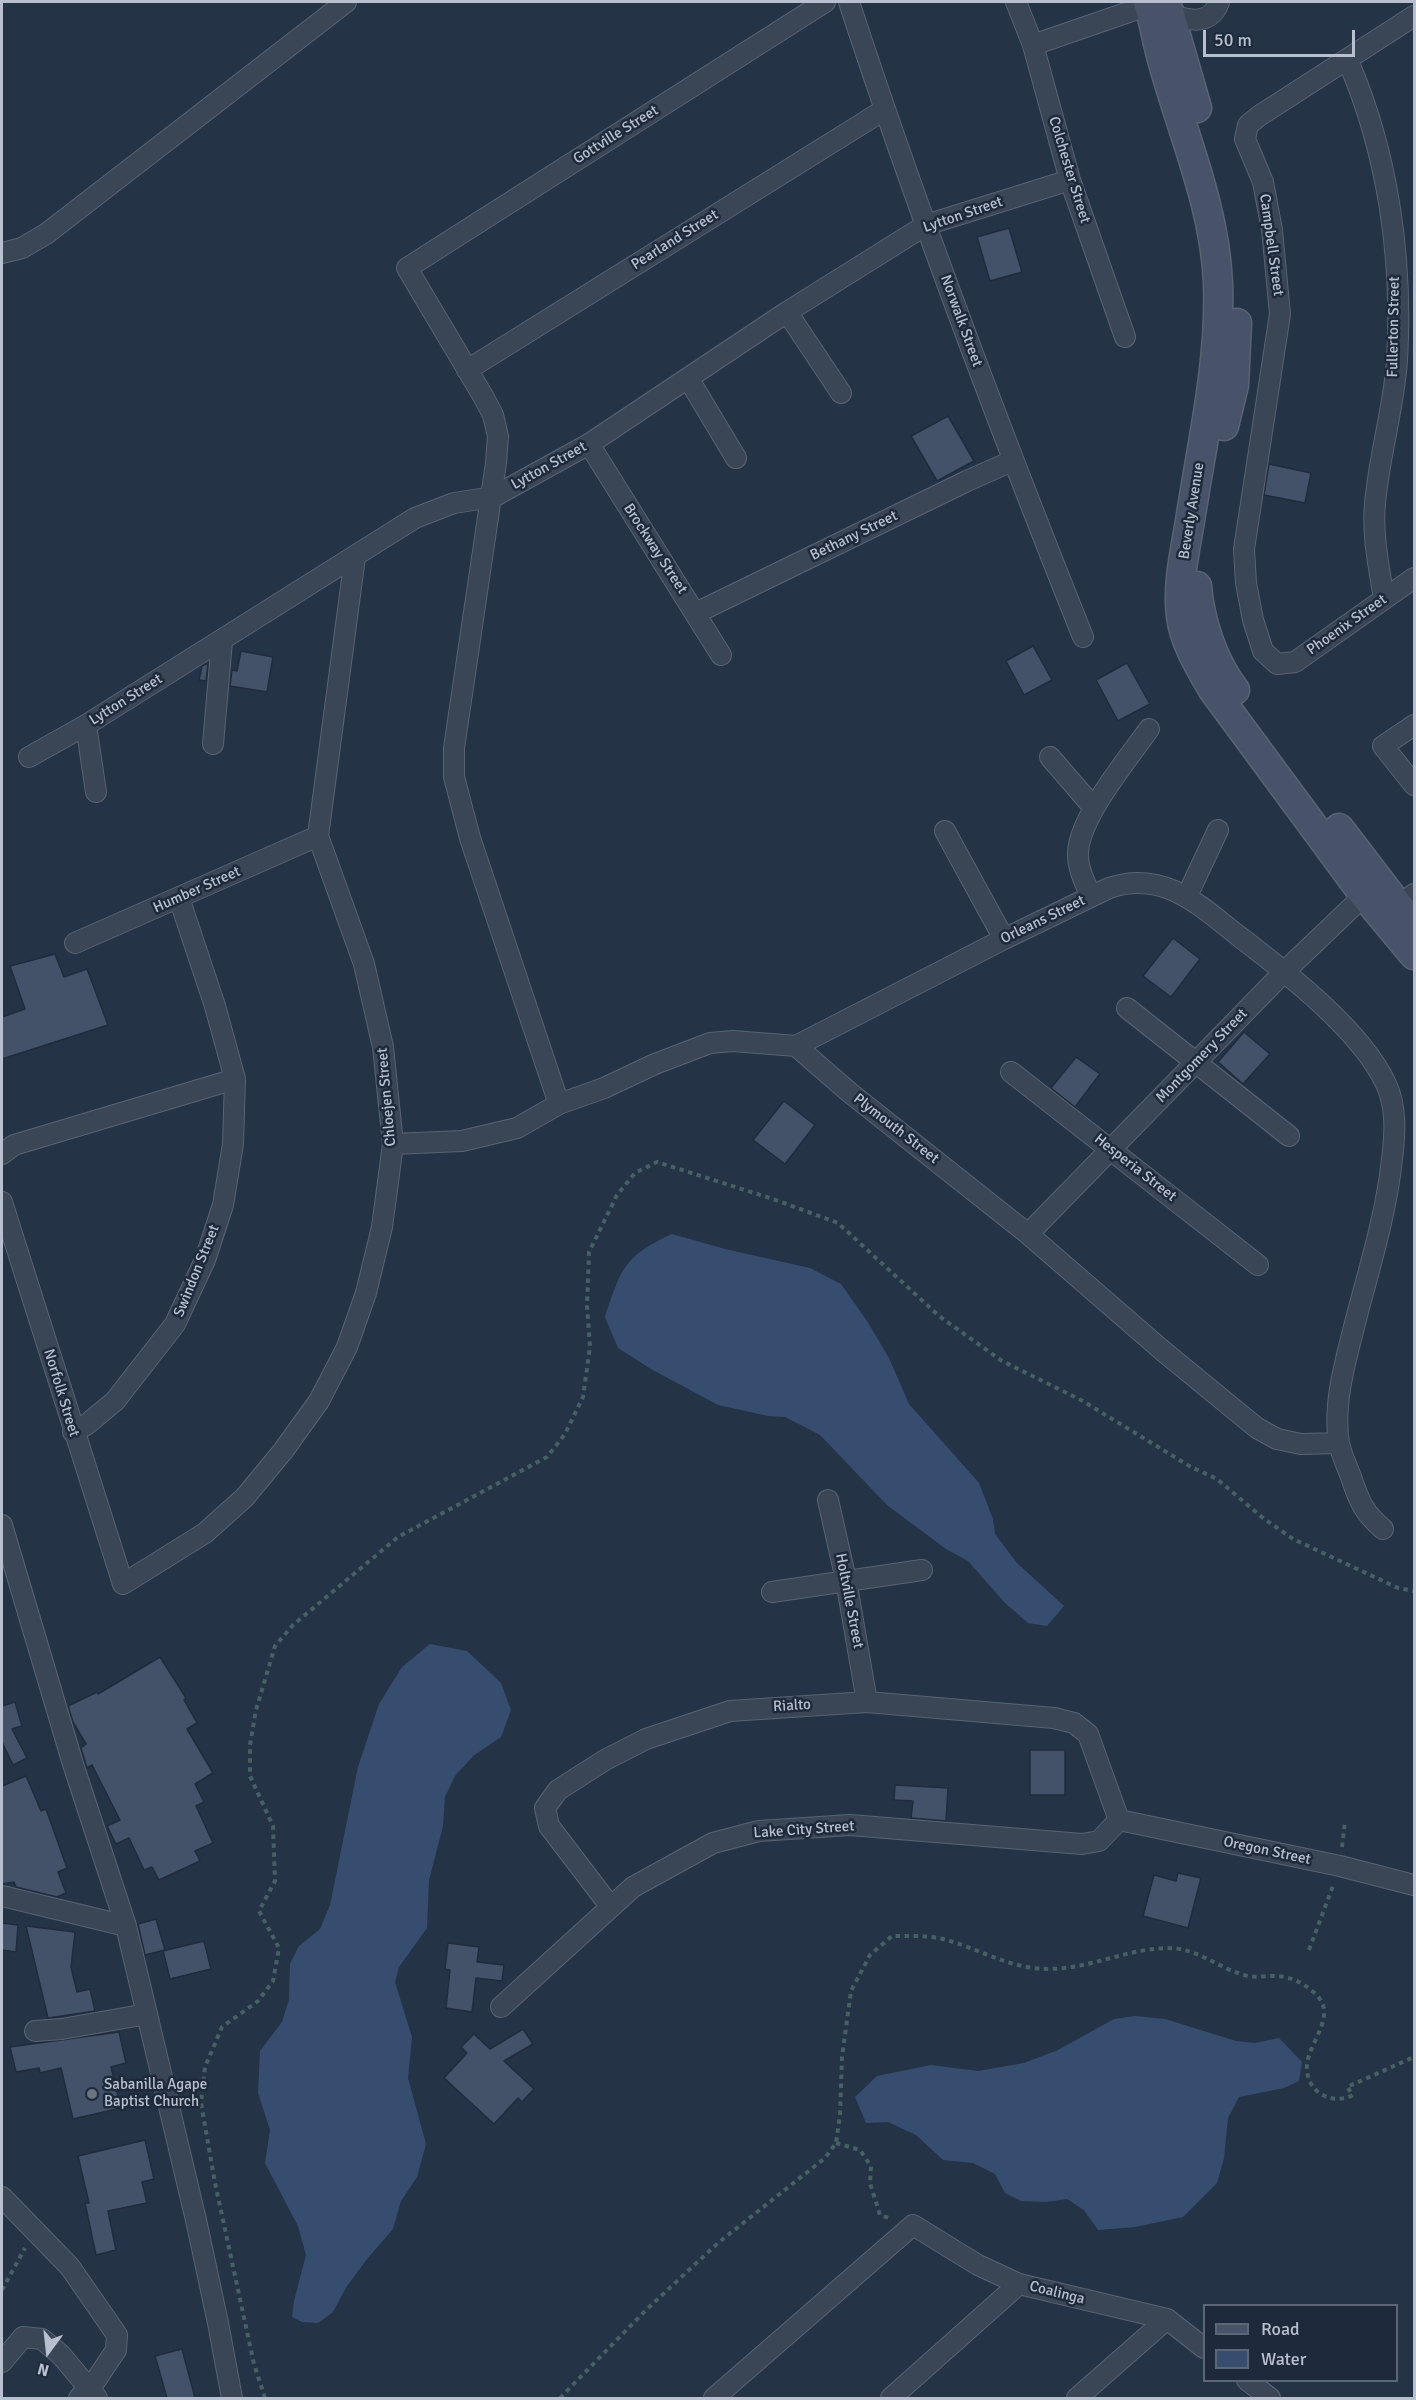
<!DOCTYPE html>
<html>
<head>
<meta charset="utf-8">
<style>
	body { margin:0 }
	#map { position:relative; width:1416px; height:2400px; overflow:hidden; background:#253347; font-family:Signika,sans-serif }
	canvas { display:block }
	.frame { position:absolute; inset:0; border:3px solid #b8c0cf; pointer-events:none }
	.legend { position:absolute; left:1203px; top:2304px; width:195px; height:78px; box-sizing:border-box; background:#1e2a3b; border:2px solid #5c6676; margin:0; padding:8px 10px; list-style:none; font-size:18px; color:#b8c0cf }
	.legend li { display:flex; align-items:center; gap:12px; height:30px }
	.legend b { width:30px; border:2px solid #5c6676 }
	.north { position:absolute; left:18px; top:2322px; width:60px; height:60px; -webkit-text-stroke:4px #1e2a3b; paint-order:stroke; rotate:195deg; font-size:16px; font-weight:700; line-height:24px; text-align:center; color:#b8c0cf }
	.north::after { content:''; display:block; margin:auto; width:21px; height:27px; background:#b8c0cf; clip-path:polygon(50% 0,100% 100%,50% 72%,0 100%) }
	.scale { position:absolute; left:1203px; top:30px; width:152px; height:27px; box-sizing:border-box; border:3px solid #b8c0cf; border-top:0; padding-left:8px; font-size:18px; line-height:21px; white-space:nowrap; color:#b8c0cf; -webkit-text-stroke:4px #1e2a3b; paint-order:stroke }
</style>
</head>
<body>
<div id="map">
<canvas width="1416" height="2400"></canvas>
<div class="frame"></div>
<ul class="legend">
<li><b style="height:8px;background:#485369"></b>Road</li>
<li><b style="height:16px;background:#374d6f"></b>Water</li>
</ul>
<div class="north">N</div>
<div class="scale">50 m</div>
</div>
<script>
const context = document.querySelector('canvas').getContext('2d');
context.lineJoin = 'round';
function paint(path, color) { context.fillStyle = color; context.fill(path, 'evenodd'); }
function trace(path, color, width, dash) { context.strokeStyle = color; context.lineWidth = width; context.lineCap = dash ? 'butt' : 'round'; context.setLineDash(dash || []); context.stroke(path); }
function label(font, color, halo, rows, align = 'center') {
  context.font = font + ' Signika,sans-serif'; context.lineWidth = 5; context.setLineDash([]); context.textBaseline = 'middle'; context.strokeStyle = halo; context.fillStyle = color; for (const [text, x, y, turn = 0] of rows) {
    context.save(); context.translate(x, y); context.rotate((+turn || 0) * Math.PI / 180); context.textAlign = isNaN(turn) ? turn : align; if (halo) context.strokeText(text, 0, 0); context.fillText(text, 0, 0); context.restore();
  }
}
paint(new Path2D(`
	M672,1234L725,1249L810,1268L841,1284L867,1321L889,1358L909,1404L979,1483L993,1519L995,1534L1017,1563L1064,1606L1047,1626L1028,1623L1005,1603L968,1561L946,1549L887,1505L820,1435L785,1417L768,1416L718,1405L651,1369L618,1348L605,1317C621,1269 624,1256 672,1234Z
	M430,1644L467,1651L501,1683L511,1710L501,1737L473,1756L455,1776L445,1797L443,1826L429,1880L427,1928L399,1967L395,1982L412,2037L408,2078L426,2144L417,2177L401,2201L393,2229L367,2259L347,2286L333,2312L318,2323L302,2322L292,2317L294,2301L306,2255L298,2226L265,2163L270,2130L258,2093L260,2051L282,2022L289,2000L290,1964L299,1946L320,1929L330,1905L358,1767L379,1704L402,1667Z
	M1135,2016L1165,2019L1236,2041L1255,2043L1279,2038L1302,2062L1299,2081L1284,2088L1239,2097L1228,2118L1224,2158L1217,2183L1183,2217L1135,2227L1098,2230L1084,2210L1067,2199L1046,2202L1021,2201L1005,2193L995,2174L973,2163L943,2160L916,2135L888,2122L866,2123L855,2097L877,2076L931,2065L978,2071L1024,2063L1058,2050L1114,2019Z`), '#374d6f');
const building = new Path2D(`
	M1009,228L1022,272L990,281L977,237Z
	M948,416L974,461L937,481L911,436Z
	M1269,464L1311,473L1305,503L1264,495Z
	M1033,646L1052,680L1024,695L1006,661Z
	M241,651L273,657L267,692L230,686L232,670L237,671Z
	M1127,663L1150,704L1118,721L1096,680Z
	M206,664H208L206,681L199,680L202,666Z
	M1173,938L1200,959L1171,997L1143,976Z
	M55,954L64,977L87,969L108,1025L2,1059V1017L25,1009L10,966Z
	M1244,1032L1270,1054L1243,1084L1218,1062Z
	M1076,1057L1100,1074L1075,1107L1051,1088Z
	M784,1101L815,1125L785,1164L753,1140Z
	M160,1657L186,1698L184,1700L197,1723L187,1729L213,1773L195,1784L204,1802L196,1806L213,1843L195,1851L200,1861L159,1880L152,1867L144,1870L129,1838L116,1844L107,1826L120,1820L92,1765L87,1768L81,1748L86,1744L73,1722L68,1706L97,1692L98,1694Z
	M15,1702L22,1726L12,1729L27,1758L13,1765L2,1742V1706Z
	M1030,1750H1065V1795H1030Z
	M26,1776L41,1811L46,1809L67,1868L58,1872L66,1893L57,1897L16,1887L14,1882L2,1884V1786Z
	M895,1785L948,1788L946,1821L911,1818L913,1801L894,1800Z
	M1178,1873L1201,1878L1188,1928L1143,1916L1154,1875L1176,1881Z
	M156,1919L165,1950L145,1955L138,1924Z
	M2,1923L18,1925L16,1952L2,1950Z
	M26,1926L75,1932L71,1967L77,1992L90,1989L95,2011L48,2018Z
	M204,1941L211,1969L170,1979L163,1951Z
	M448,1943L479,1947L477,1962L504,1965L502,1981L476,1978L472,2012L446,2008L450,1970L445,1969Z
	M523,2029L533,2044L504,2061L534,2089L522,2102L518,2098L494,2124L444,2078L467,2053L461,2047L474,2034L490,2049Z
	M119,2032L126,2063L111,2067L121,2108L73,2119L61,2068L40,2073L39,2068L16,2072L10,2047Z
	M145,2140L154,2179L142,2182L147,2203L108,2211L116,2250L96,2255L85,2203H89L78,2156Z
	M182,2349L195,2398H167L155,2356Z`);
paint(building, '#445269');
trace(building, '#202c3d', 1.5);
const street = new Path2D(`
	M849,2C919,216 999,427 1083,637
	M1016,2L1033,45L1070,180L1125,337
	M1162,11C1181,19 1210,29 1219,2
	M1414,16L1259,116L1248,125L1245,139L1263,182L1272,230L1280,314L1244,549L1246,583L1253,620L1263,651L1277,664L1295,662L1414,578
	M1033,45L1149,5
	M1348,61C1388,153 1403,259 1397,360C1394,408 1379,455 1375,504C1372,535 1379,568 1384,599
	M2,253L22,248L46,234L346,2
	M787,312L841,393
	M467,370L884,110
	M688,378L736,458
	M589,444L721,655
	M696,613L967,481L1012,461
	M86,725L96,792
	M1414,725L1383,746L1414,785
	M213,744L222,641
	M29,757L86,725L415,518L454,503L493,497L589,444L787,312L926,225L1070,180
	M1050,757L1094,808
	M945,831L1004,939
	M1187,896L1218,830
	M1091,897C1085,882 1077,868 1078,852C1080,816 1128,759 1149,729
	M1389,912L1414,894
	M75,943L318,836
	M1127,1008L1289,1136
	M796,1046L1004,939L1109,888C1164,869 1200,906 1240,937C1287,973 1362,1031 1386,1084C1397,1107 1395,1135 1392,1159C1386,1217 1367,1275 1353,1331C1344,1366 1333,1407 1339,1443C1341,1454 1347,1466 1351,1477C1359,1501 1364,1513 1383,1529
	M1011,1072L1258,1265
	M559,1104L470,838L454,777V748L496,463L498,436L493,415L483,396L407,268L825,2
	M393,1144L462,1141L517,1128L559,1104L604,1088L655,1064L710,1043L733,1041L796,1046L849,1092L1028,1234L1163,1351L1257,1428L1277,1439L1301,1444L1339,1443
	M2,1154L14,1145L235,1079
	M2,1202L123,1584L205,1533L245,1497L283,1451L319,1401L347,1347L366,1293L382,1227L393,1144L383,1047L364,964L318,836L355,557
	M1028,1234L1284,972L1373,887
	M73,1432L86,1425L115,1401L175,1324L205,1260L223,1205L233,1144L235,1079L215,1006L179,898
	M828,1500L846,1580L867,1702
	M2,1525L73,1764L126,1926L196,2220L218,2323L232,2398
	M772,1592L922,1570
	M1119,1820L1340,1866L1414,1885
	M2,1896L126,1926
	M610,1906L549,1826L545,1808L558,1790L605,1760L646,1739L730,1711L867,1702L1054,1718L1074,1723L1088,1734L1119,1820
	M501,2007L633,1887L713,1843L759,1831L850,1825L1082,1844L1099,1841L1119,1820
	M35,2031L62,2029L147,2014
	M2,2197L70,2267L117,2335L116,2350L96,2380L79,2398
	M2,2362L23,2337L42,2339L61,2355L97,2398
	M1247,2380L1270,2398
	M714,2398L913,2225L978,2265L1019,2284L1167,2319L1204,2348
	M891,2398L1019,2284
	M1077,2398L1167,2319`);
const secondary = new Path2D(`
	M1148,2C1154,22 1157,43 1163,63C1183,135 1215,207 1218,283C1221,363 1202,442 1190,521C1185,551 1177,585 1181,616C1184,642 1200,668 1213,690L1364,895L1414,955
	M1169,11L1197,108
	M1224,426L1234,385L1237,323
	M1197,586C1200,621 1213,662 1235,690
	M1339,828L1414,926`);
trace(street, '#596373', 22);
trace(secondary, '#596373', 31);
trace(new Path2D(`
	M1342,1847L1345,1821
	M1309,1950L1334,1883
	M836,2143L860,2150L871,2166L870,2183L880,2215L892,2219
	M2,2290L25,2248
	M265,2398L254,2364L215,2183L201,2103L205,2067L222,2027L258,2001L273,1981L279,1948L259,1911L275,1881L273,1826L250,1776V1745L256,1710L275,1646L293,1625L398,1537L547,1457L565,1434L583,1397L590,1347L587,1306L589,1252L617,1195L635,1173L657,1162L773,1199L838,1223L939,1316L1002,1361L1081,1400L1191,1467L1217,1479L1263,1518L1293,1539L1398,1588L1414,1591
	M560,2398L646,2310L718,2243L825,2158L836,2143L840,2115L842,2057L851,1991L870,1955L892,1936C910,1936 929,1935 947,1940C975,1948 1003,1964 1033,1968C1082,1974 1121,1949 1167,1948C1198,1948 1216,1967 1244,1975C1256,1979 1271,1974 1284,1977C1295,1979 1304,1984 1312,1991C1341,2013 1309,2040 1307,2065C1305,2092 1332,2106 1353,2095L1347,2087L1414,2057`), '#466063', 4, [4.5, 4.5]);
trace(street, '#3a4556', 20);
trace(secondary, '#485369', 28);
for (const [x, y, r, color] of [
	[92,2094,6,"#6b7280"]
]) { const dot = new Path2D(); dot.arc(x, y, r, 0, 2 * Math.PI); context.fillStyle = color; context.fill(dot); trace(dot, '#1e2a3b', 2); }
label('15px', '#b8c0cf', '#1e2a3b', [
	["Gottville Street",616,135,-32],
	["Colchester Street",1069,170,73],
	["Lytton Street",963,215,-19],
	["Pearland Street",675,240,-32],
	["Campbell Street",1271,245,82],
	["Norwalk Street",961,321,70],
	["Fullerton Street",1394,327,-89],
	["Lytton Street",549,466,-29],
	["Beverly Avenue",1192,511,-81],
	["Bethany Street",854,536,-26],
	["Brockway Street",655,549,57],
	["Phoenix Street",1347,625,-35],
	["Lytton Street",126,700,-32],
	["Humber Street",197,890,-24],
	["Orleans Street",1043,920,-26],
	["Montgomery Street",1202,1056,-46],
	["Chloejen Street",387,1097,-95],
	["Plymouth Street",896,1129,38],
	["Hesperia Street",1135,1168,38],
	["Swindon Street",197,1271,-68],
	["Norfolk Street",61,1393,73],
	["Holtville Street",849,1601,79],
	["Rialto",792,1706,-3],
	["Lake City Street",804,1830,-4],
	["Oregon Street",1267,1851,12],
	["Coalinga",1057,2293,14]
]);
label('15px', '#b8c0cf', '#1e2a3b', [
	["Sabanilla Agape",104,2085],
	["Baptist Church",104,2102]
], 'left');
</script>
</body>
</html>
